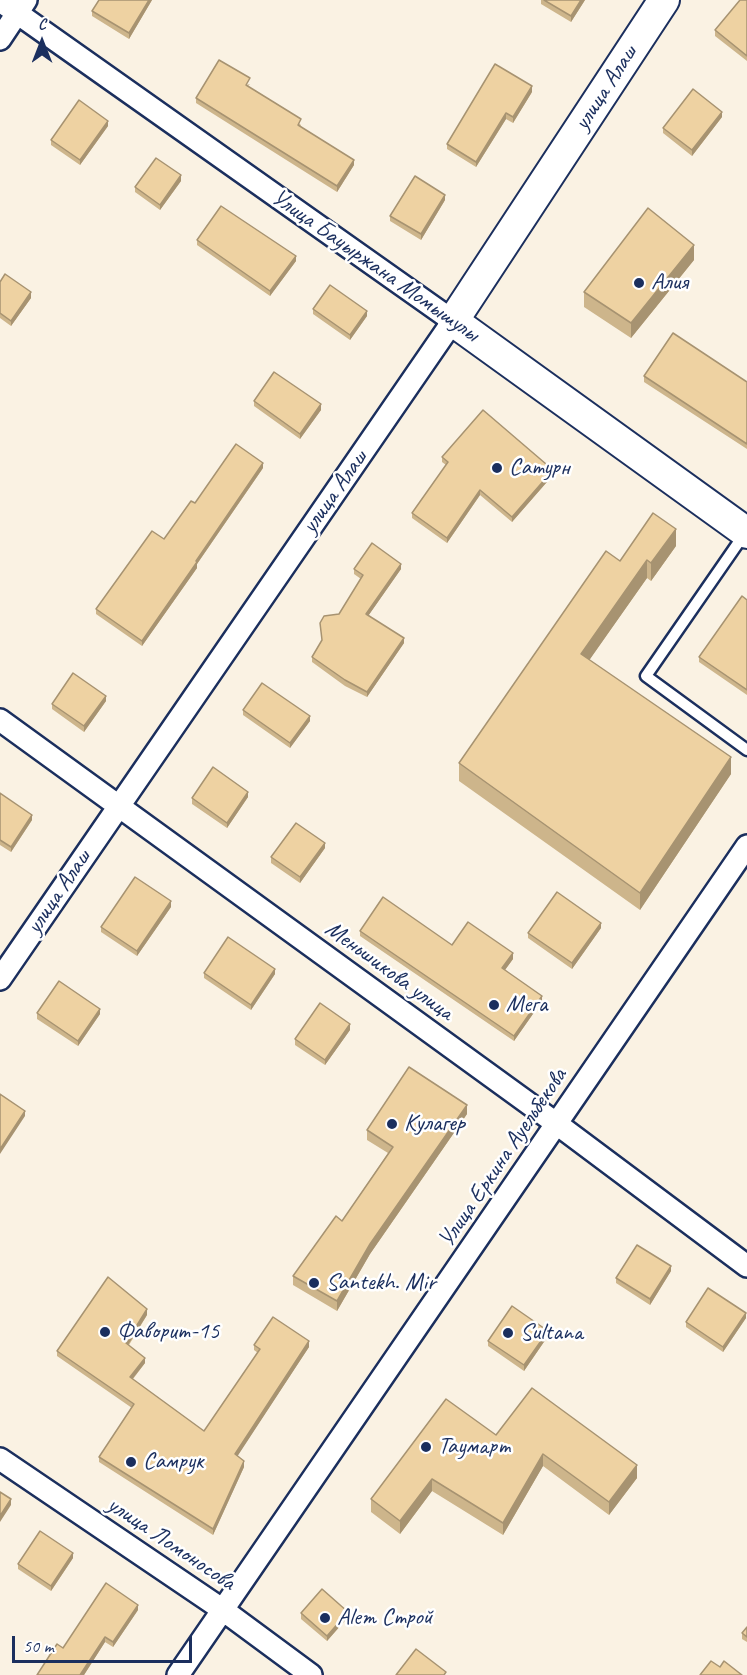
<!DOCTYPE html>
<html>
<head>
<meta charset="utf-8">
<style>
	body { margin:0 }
	#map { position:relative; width:747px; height:1675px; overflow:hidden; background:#faf2e3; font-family:Caveat,sans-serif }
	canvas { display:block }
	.north { position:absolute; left:12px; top:12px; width:60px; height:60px; -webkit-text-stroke:4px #fff; paint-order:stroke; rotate:0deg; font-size:16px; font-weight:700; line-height:24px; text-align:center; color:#1b2f5e }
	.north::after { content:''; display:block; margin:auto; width:21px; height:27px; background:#1b2f5e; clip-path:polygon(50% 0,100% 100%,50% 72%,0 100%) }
	.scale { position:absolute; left:12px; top:1636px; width:180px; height:27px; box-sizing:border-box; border:3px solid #1b2f5e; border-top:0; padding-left:8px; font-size:18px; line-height:21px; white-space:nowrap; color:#1b2f5e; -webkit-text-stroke:4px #fff; paint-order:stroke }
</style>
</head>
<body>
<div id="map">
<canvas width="747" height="1675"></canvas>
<div class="north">С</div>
<div class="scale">50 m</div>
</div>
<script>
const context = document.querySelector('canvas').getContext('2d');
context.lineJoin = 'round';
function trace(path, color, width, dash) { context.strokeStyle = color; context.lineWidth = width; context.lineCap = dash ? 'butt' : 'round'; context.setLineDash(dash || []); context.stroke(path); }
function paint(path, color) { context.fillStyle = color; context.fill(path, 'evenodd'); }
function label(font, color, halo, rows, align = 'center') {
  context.font = font + ' Caveat,sans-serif'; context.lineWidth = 5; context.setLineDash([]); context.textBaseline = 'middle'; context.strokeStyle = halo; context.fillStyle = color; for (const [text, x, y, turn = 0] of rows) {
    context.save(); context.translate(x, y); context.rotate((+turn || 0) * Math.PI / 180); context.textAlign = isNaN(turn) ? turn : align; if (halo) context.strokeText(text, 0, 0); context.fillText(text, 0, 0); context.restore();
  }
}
const lane = new Path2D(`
	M745,533L646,676L747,750`);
const street = new Path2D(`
	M0,1L453,321L0,979
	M0,39L26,0
	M0,720L557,1124L747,1266
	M0,1459L223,1610L311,1675
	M178,1675L747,846`);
const secondary = new Path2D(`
	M664,0L453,321L747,533`);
trace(lane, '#1b2f5e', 15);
trace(street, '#1b2f5e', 26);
trace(secondary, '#1b2f5e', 34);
trace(lane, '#fff', 10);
trace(street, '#fff', 21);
trace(secondary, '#fff', 30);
paint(new Path2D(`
	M99,0H152L129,39L92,16V11Z
	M541,0H585L571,22L541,4Z
	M747,0V61L715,36V30Z
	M250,84L248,86L301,125L300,127L354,165L337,192L196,103V98Z
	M532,92L513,123L506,119L476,167L447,149V144Z
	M722,117L692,156L663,133V128Z
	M108,126L80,165L51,145V140Z
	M181,181L160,210L135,192V187Z
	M445,200L421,240L390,221V216Z
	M197,240L296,261L270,296L197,245Z
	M694,260L631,338L584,307V292Z
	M0,282L31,298L11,326L0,318Z
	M313,309L367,316L350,340L313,314Z
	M644,376L747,382V449L644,382Z
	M254,401L321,410L300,439L254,406Z
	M442,457L553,475L512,522L480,495L447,543L412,518V513L446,465L442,462Z
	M263,468L197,564V568L142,646L96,614V609L164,539L195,503Z
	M676,546L651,581L647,578L589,660L731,774L640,910L459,781V763L620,561Z
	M354,569H401L368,616L404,643L367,697L345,686L312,662V657L322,641L320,623L339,614L361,579L354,574Z
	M747,600V695L699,662V657Z
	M106,701L84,732L52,709V704Z
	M243,710L310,721L290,748L243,715Z
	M0,793L32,820L11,852L0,845Z
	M248,797L227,828L192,804V798Z
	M325,848L300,883L271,863V857Z
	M171,907L137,956L101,932V927Z
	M601,928L572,969L528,938V933Z
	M360,931L452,945L513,959L505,970L542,1001L514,1041L360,936Z
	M204,973L275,974L251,1010L204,978Z
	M37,1013L100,1014L78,1046L37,1019Z
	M350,1030L325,1065L295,1045V1039Z
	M467,1114L370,1254L337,1311L293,1285V1276L342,1221L388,1153L367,1140V1130Z
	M671,1271L650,1305L616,1283V1278Z
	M147,1315L129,1345L145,1363L133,1379L204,1431L258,1353L254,1350V1345L309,1347L237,1456L244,1467L213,1535L99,1462V1457L132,1408L57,1356V1351Z
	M746,1318L723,1352L686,1327V1322Z
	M548,1336L524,1371L488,1346V1341Z
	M496,1435L637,1478L609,1515L543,1466L503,1535L432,1491L400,1534L371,1512V1499Z
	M73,1558L51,1591L18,1569V1564Z
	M138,1610L113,1647L105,1642L84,1675H37L63,1648Z
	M301,1613L348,1617L327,1641L301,1619Z
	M747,1627V1642L742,1639V1633Z`), '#cdb58b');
paint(new Path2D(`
	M149,0H152L129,39V33Z
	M581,0H585L571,22V16Z
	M532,86V92L513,123V117Z
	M722,112V117L692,156V150Z
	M506,113V119L476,167V162Z
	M108,121V126L80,165V160Z
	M354,160V165L337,192V186Z
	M181,175V181L160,210V205Z
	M445,195V200L421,240V234Z
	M694,245V260L631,338V323Z
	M296,256V261L270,296V291Z
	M31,292V298L11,326V321Z
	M367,311V316L350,340V335Z
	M321,404V410L300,439V434Z
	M263,463V468L197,564V568L142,646V641Z
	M553,470V475L512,522V517Z
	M480,490V495L447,543V538Z
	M676,529V546L651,581V563Z
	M647,560V578L581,672V654Z
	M401,564V569L366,619V614Z
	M404,638V643L367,697V692Z
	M106,696V701L84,732V726Z
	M310,716V721L290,748V743Z
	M731,757V774L640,910V893Z
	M248,792V797L227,828V823Z
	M32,815V820L11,852V847Z
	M325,843V848L300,883V877Z
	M171,901V907L137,956V951Z
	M601,923V928L572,969V963Z
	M513,953V959L502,974V968Z
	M275,969V974L251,1010V1005Z
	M542,996V1001L514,1041V1036Z
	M100,1009V1014L78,1046V1041Z
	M350,1024V1030L325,1065V1060Z
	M467,1105V1114L370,1254L337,1311V1301L370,1244Z
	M25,1111V1116L0,1154V1149Z
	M671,1266V1271L650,1305V1299Z
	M147,1309V1315L126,1348V1343Z
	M746,1313V1318L723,1352V1347Z
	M548,1331V1336L524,1371V1365Z
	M309,1341V1347L235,1460V1454Z
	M145,1358V1363L130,1382V1377Z
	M543,1454V1466L503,1535V1523Z
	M244,1461V1467L213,1535V1529Z
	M637,1465V1478L609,1515V1502Z
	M432,1479V1491L400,1534V1521Z
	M11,1499V1505L0,1522V1516Z
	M73,1553V1558L51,1591V1586Z
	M138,1605V1610L113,1647V1642Z
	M348,1612V1617L327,1641V1636Z
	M105,1637V1642L84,1675H80Z`), '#a79371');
const building = new Path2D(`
	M99,0H149L129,33L92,11Z
	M544,0H581L571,16Z
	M740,0H747V56L715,30Z
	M219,60L250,78L246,85L301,119L298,125L354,160L337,186L196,98Z
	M495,64L532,86L513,117L506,113L476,162L447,144Z
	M693,89L722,112L692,150L663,128Z
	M79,100L108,121L80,160L51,140Z
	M156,158L181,175L160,205L135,187Z
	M415,176L445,195L421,234L390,216Z
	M221,206L296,256L270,291L197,240Z
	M648,208L694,245L631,323L584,292Z
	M5,274L31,292L11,321L0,313V282Z
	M330,285L367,311L350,335L313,309Z
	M673,333L747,382V444L644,376Z
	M274,372L321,404L300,434L254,401Z
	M483,410L553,470L512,517L480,490L447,538L412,513L448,462L442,457Z
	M236,444L263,463L196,561L197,562L142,641L96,609L152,531L164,539L191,501L195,503Z
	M653,513L676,529L651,563L647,560L581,654L731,757L640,893L459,763L606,551L620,561Z
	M372,543L401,564L366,614L404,638L367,692L345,680L312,657L322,640L320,623L324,616L339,614L363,575L354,569Z
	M742,596L747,600V690L699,657Z
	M73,673L106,696L84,726L52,704Z
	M262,683L310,716L290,743L243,710Z
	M213,767L248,792L227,823L192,798Z
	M0,793L32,815L11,847L0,840Z
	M296,823L325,843L300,877L271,857Z
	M135,877L171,901L137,951L101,927Z
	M557,892L601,923L572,963L528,933Z
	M383,897L452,945L468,922L513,953L502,968L542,996L514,1036L360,931Z
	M228,937L275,969L251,1005L204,973Z
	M59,981L100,1009L78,1041L37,1013Z
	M320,1003L350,1024L325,1060L295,1039Z
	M409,1067L467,1105L370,1244L337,1301L293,1276L336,1216L342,1221L393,1147L367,1130Z
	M0,1094L25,1111L0,1149Z
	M637,1245L671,1266L650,1299L616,1278Z
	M108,1277L147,1309L126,1343L145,1358L130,1377L204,1431L260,1349L254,1345L273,1317L309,1341L235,1454L244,1461L213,1529L99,1457L134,1404L57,1351Z
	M708,1288L746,1313L723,1347L686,1322Z
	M512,1306L548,1331L524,1365L488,1341Z
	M532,1388L637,1465L609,1502L543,1454L503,1523L432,1479L400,1521L371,1499L446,1399L496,1435Z
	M0,1492L11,1499L0,1516Z
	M40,1531L73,1553L51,1586L18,1564Z
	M106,1583L138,1605L113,1642L105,1637L80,1675H37L57,1644L63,1648Z
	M322,1589L348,1612L327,1636L301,1613Z
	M747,1627V1637L742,1633Z
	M416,1649L446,1672L444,1675H396Z
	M711,1661L720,1667L724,1661L742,1675H700Z`);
paint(building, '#eed2a2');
trace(building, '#a79371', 1.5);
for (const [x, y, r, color] of [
	[639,283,6,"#1b2f5e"],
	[497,468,6,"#1b2f5e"],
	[494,1005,6,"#1b2f5e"],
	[392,1124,6,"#1b2f5e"],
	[314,1283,6,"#1b2f5e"],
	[105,1332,6,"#1b2f5e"],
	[508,1333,6,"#1b2f5e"],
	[426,1447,6,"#1b2f5e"],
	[131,1462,6,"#1b2f5e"],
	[325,1618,6,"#1b2f5e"]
]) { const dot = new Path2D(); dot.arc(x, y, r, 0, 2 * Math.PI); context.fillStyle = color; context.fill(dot); trace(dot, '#fff', 2); }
label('24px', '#1b2f5e', '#fff', [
	["улица Алаш",606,88,-57],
	["Улица Бауыржана Момышулы",375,266,35],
	["улица Алаш",335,492,-55],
	["улица Алаш",59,892,-56],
	["Меньшикова улица",389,971,36],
	["Улица Еркина Ауельбекова",503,1158,-56],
	["улица Ломоносова",171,1544,34]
]);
label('24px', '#1b2f5e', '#fff', [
	["Алия",651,283],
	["Сатурн",509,468],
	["Мега",506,1005],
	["Кулагер",404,1124],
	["Santekh. Mir",326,1283],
	["Фаворит-15",117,1332],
	["Sultana",520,1333],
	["Таумарт",438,1447],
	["Самрук",143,1462],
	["Alem Строй",337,1618]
], 'left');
</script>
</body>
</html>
